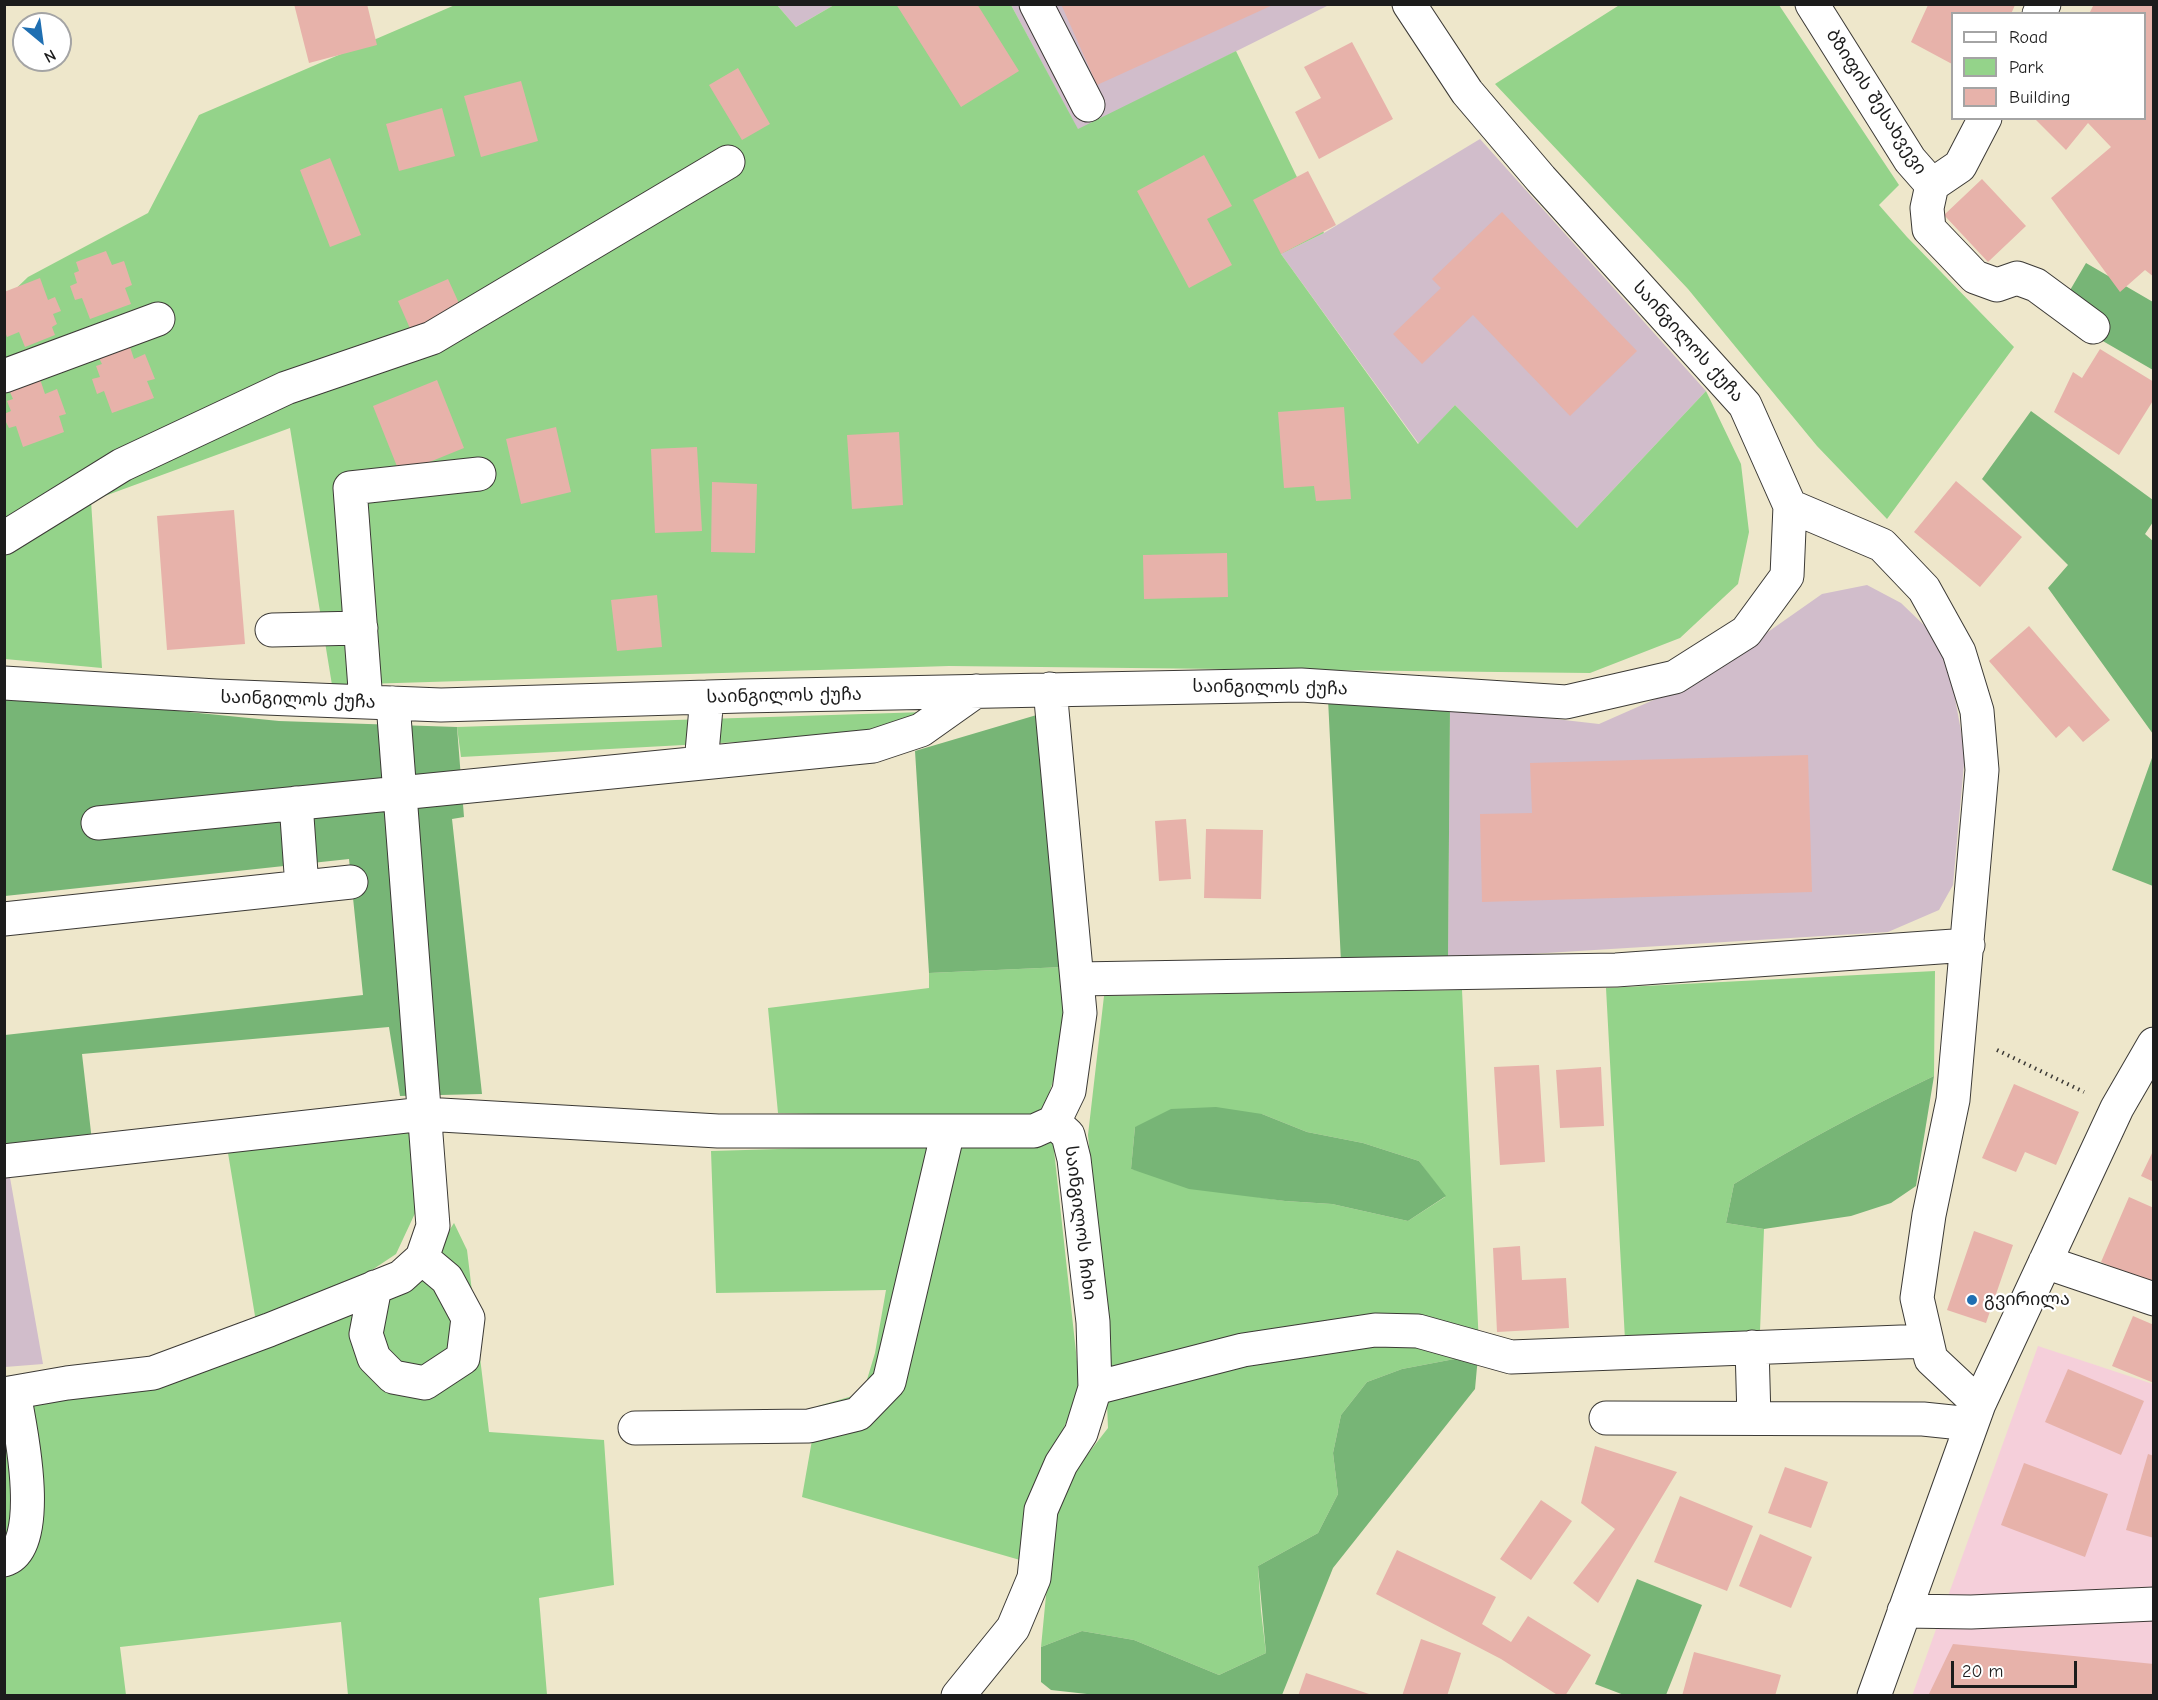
<!DOCTYPE html>
<html>
<head>
<meta charset="utf-8">
<style>
	body { margin:0 }
	#map { position:relative; width:2158px; height:1700px; overflow:hidden; background:#eee7cb; font-family:"Comic Neue",sans-serif }
	canvas { display:block }
	.frame { position:absolute; inset:0; border:6px solid #1c1c1c; pointer-events:none }
	.legend { position:absolute; left:1951px; top:12px; width:195px; height:108px; box-sizing:border-box; background:#fff; border:2px solid #a4a4a4; margin:0; padding:8px 10px; list-style:none; font-size:18px; color:#1c1c1c }
	.legend li { display:flex; align-items:center; gap:12px; height:30px }
	.legend b { width:30px; border:2px solid #a4a4a4 }
	.north { position:absolute; left:12px; top:12px; width:60px; height:60px; box-sizing:border-box; background:#fff; border:2px solid #a4a4a4; border-radius:50%; rotate:151deg; font-size:16px; font-weight:700; line-height:24px; text-align:center; color:#1c1c1c }
	.north::after { content:''; display:block; margin:auto; width:21px; height:27px; background:#1f6fb2; clip-path:polygon(50% 0,100% 100%,50% 72%,0 100%) }
	.scale { position:absolute; left:1951px; top:1661px; width:126px; height:27px; box-sizing:border-box; border:3px solid #1c1c1c; border-top:0; padding-left:8px; font-size:18px; line-height:21px; white-space:nowrap; color:#1c1c1c; -webkit-text-stroke:4px #fff; paint-order:stroke }
</style>
</head>
<body>
<div id="map">
<canvas width="2158" height="1700"></canvas>
<div class="frame"></div>
<ul class="legend">
<li><b style="height:8px;background:#fff"></b>Road</li>
<li><b style="height:16px;background:#94d38a"></b>Park</li>
<li><b style="height:16px;background:#e7b2aa"></b>Building</li>
</ul>
<div class="north">N</div>
<div class="scale">20 m</div>
</div>
<script>
const context = document.querySelector('canvas').getContext('2d');
context.lineJoin = 'round';
function paint(path, color) { context.fillStyle = color; context.fill(path, 'evenodd'); }
function trace(path, color, width, dash) { context.strokeStyle = color; context.lineWidth = width; context.lineCap = dash ? 'butt' : 'round'; context.setLineDash(dash || []); context.stroke(path); }
function label(font, color, halo, rows, align = 'center') {
  context.font = font + ' "Comic Neue","Noto Sans Georgian",sans-serif'; context.lineWidth = 4.5; context.setLineDash([]); context.textBaseline = 'middle'; context.strokeStyle = halo; context.fillStyle = color; for (const [text, x, y, turn = 0] of rows) {
    context.save(); context.translate(x, y); context.rotate((+turn || 0) * Math.PI / 180); context.textAlign = isNaN(turn) ? turn : align; if (halo) context.strokeText(text, 0, 0); context.fillText(text, 0, 0); context.restore();
  }
}
paint(new Path2D(`
	M2038,1346L2153,1384V1695L1912,1696Z`), '#f5cfda');
paint(new Path2D(`
	M777,5H834L796,27Z
	M1011,5H1329L1078,130Z
	M1480,139L1706,391L1577,528L1455,405L1419,444L1281,254L1324,233Z
	M1867,585L1901,603L1927,628L1949,665L1965,753L1953,885L1939,910L1888,932L1448,959L1450,707L1599,724L1701,679L1822,594Z
	M4,1151L9,1172L43,1364L5,1367Z`), '#d1bdcb');
paint(new Path2D(`
	M1621,4L1779,5L1899,185L1879,205L1907,237L2014,347L1887,519L1817,446L1688,289L1495,84Z
	M455,5H777L796,27L834,5H1011L1078,129L1236,51L1324,233L1281,254L1418,444L1455,405L1577,528L1706,391L1741,464L1749,532L1738,584L1680,638L1590,673L949,666L332,685L290,428L91,501L102,668L5,659V299L28,277L148,213L199,115Z
	M925,712L869,735L461,757L457,727Z
	M1063,967L1065,1046L1044,1108L1019,1119L778,1113L768,1008L929,988V973Z
	M1935,971L1934,1076C1865,1109 1799,1144 1734,1184L1726,1223L1764,1229L1760,1331L1625,1340L1606,988Z
	M1462,990L1479,1345L1465,1357L1402,1369L1367,1382L1341,1415L1333,1453L1338,1494L1318,1533L1258,1566L1261,1611L1266,1653L1219,1675L1134,1640L1082,1631L1041,1647L1055,1503L1073,1473L1108,1428L1102,1284L1088,1135L1104,996ZM1262,1114L1307,1132L1363,1143L1419,1161L1445,1197L1408,1221L1332,1204L1285,1201L1244,1195L1131,1169L1135,1127Z
	M413,1129L417,1209L396,1254L357,1280L256,1322L227,1147Z
	M1053,1141L1080,1389L1061,1435L1020,1560L802,1497L818,1406L863,1393L875,1353L886,1290L716,1293L711,1151Z
	M454,1223L467,1250L489,1432L604,1440L614,1585L539,1598L547,1695H348L341,1622L120,1647L126,1695L5,1696V1406L412,1288Z`), '#94d38a');
paint(new Path2D(`
	M2086,263L2153,302V370L2056,314Z
	M2031,411L2153,500V522L2145,534L2154,542L2153,734L2048,588L2068,565L1982,479Z
	M4,696H28L279,721L457,727L464,817L452,819L482,1094L400,1096L389,1027L82,1054L92,1141L5,1151V1035L363,995L349,859L5,896Z
	M1328,699L1450,707L1448,959L1341,962Z
	M1040,714L1063,967L929,973L915,751Z
	M2153,755L2154,886H2153L2112,870Z
	M1934,1076L1916,1186L1891,1203L1851,1216L1764,1229L1726,1223L1734,1184C1799,1144 1865,1109 1934,1076Z
	M1216,1107L1262,1114L1307,1132L1363,1143L1419,1161L1446,1196L1408,1221L1332,1204L1285,1201L1189,1189L1131,1169L1135,1127L1171,1109Z
	M1479,1345L1475,1389L1333,1568L1282,1695H1096L1051,1690L1041,1682V1647L1082,1631L1134,1640L1219,1675L1266,1653L1258,1566L1318,1533L1338,1494L1333,1453L1341,1415L1367,1382L1402,1369L1465,1357Z
	M1637,1579L1702,1605L1666,1695H1624L1595,1684Z`), '#77b576');
paint(new Path2D(`
	M294,4H367L377,45L309,63Z
	M896,4H977L1019,71L961,107Z
	M1061,4H1275L1097,85Z
	M2094,4H2154V277L2145,270L2120,292L2051,198L2111,147L2088,123L2066,150L2034,118H2144V14H2089Z
	M1928,5H2015L2011,14H1952V64L1911,42Z
	M1352,42L1393,119L1319,159L1295,112L1321,98L1304,67Z
	M738,68L770,124L742,140L709,85Z
	M521,81L538,141L481,157L464,96Z
	M442,108L455,156L399,171L386,124Z
	M1204,155L1232,206L1207,219L1232,265L1189,288L1137,191Z
	M330,158L361,235L330,247L300,170Z
	M1308,171L1336,225L1281,254L1253,200Z
	M1982,179L2026,226L1988,262L1944,215Z
	M1502,212L1637,351L1570,416L1473,315L1422,364L1393,334L1441,288L1432,279Z
	M106,251L112,265L124,261L132,285L125,288L131,304L90,319L82,298L75,300L70,286L77,283L74,273L79,271L76,262Z
	M40,278L48,300L55,297L61,311L53,314L57,324L52,327L55,335L25,347L19,332L7,337L4,329V292Z
	M448,279L462,310L412,333L398,301Z
	M129,344L134,359L145,354L155,379L147,381L154,398L112,413L104,391L97,394L92,379L100,377L96,366L102,364L98,356Z
	M2100,349L2154,382V399L2119,455L2054,412L2073,372L2082,378Z
	M40,379L45,394L57,389L66,414L59,416L64,432L23,447L16,426L9,428L4,418V414L11,411L7,401L13,399L9,390Z
	M437,380L464,448L400,474L373,406Z
	M1344,407L1351,499L1316,501L1314,486L1284,488L1278,412Z
	M556,427L571,492L521,504L506,439Z
	M899,432L903,505L852,509L847,435Z
	M697,447L702,531L655,533L651,449Z
	M1956,481L2022,537L1980,587L1914,532Z
	M712,482L757,484L755,553L711,552Z
	M234,510L245,644L167,650L157,516Z
	M1227,553L1228,597L1144,599L1143,555Z
	M657,595L662,647L617,651L611,600Z
	M2029,626L2110,720L2083,742L2069,726L2056,738L1989,661Z
	M1808,755L1812,892L1482,902L1480,814L1532,813L1530,763Z
	M1186,819L1191,879L1159,881L1155,821Z
	M1206,829L1263,830L1261,899L1204,898Z
	M1539,1065L1545,1162L1500,1165L1494,1067Z
	M1601,1067L1604,1126L1560,1128L1556,1070Z
	M2014,1084L2079,1112L2056,1165L2025,1152L2016,1172L1982,1158Z
	M2154,1149V1182L2141,1176Z
	M2129,1197L2154,1208V1285L2101,1262Z
	M1974,1231L2013,1245L1986,1323L1947,1310Z
	M1520,1246L1522,1280L1566,1278L1569,1328L1497,1332L1493,1248Z
	M2133,1316L2154,1325V1383L2112,1366Z
	M2068,1369L2144,1401L2121,1455L2045,1422Z
	M1595,1446L1677,1472L1598,1603L1573,1583L1615,1529L1581,1503Z
	M2148,1454L2154,1456V1538L2126,1530Z
	M2024,1463L2108,1494L2085,1557L2001,1525Z
	M1785,1467L1828,1482L1811,1528L1768,1513Z
	M1680,1496L1753,1526L1727,1591L1654,1562Z
	M1541,1500L1572,1521L1531,1580L1500,1559Z
	M1760,1534L1812,1557L1791,1608L1739,1586Z
	M1397,1550L1496,1597L1482,1624L1511,1642L1528,1616L1591,1655L1565,1696H1559L1501,1659L1376,1594Z
	M1421,1639L1461,1653L1447,1696H1402Z
	M1953,1644L2154,1664V1696H1928Z
	M1694,1652L1781,1675L1775,1696H1682Z
	M1306,1673L1372,1695V1696H1298Z`), '#e7b2aa');
const minor = new Path2D(`
	M1036,4L1088,105
	M1812,4L1910,160L1932,185
	M2039,14L2044,4
	M1932,185L1927,208L1929,229L1975,277L1997,285L2017,278L2036,285L2093,327
	M1932,185L1960,166L1985,118
	M4,376L158,319
	M1790,506L1882,545L1924,589L1959,652L1977,711L1982,770L1953,1100L1929,1215L1917,1298L1931,1359L1979,1404
	M4,538L122,465L286,388L432,338L728,162
	M272,630L361,628
	M4,683L216,696L441,705L741,696L1301,685L1566,702L1675,677L1746,632L1787,576L1790,506L1745,405L1541,179L1467,92L1409,4
	M1050,689L1080,1013L1069,1091L1054,1122
	M366,702L350,488L479,474
	M701,763L707,697
	M296,803L302,887
	M98,823L873,746L921,730L976,691
	M4,919L351,882
	M1077,979L1616,970L1968,945
	M4,1161L424,1114L718,1131H1034L1054,1122
	M2045,1262L2154,1299
	M375,1287L366,1334L374,1358L393,1377L425,1383L463,1358L468,1318L447,1279L422,1258
	M1752,1347L1754,1418
	M1095,1388L1243,1350L1375,1330L1418,1331L1511,1357L1927,1341
	M4,1394L67,1383L153,1373L269,1330L401,1277L422,1258L433,1226L393,703
	M1606,1418L1923,1419L1971,1424
	M635,1428L809,1426L858,1414L889,1382L948,1131
	M4,1560C46,1548 20,1425 14,1394
	M1904,1611L1971,1612L2154,1604
	M958,1696L1013,1628L1034,1578L1041,1510L1061,1464L1081,1433L1095,1388L1093,1322L1074,1159L1068,1135L1054,1122
	M1874,1696L1979,1404L2117,1108L2154,1044`);
trace(minor, '#3c3a36', 35);
trace(new Path2D(`
	M1997,1050L2084,1092`), '#3c3a36', 4, [1.5, 4.5]);
trace(minor, '#fff', 33);
for (const [x, y, r, color] of [
	[1972,1300,6,"#1f6fb2"]
]) { const dot = new Path2D(); dot.arc(x, y, r, 0, 2 * Math.PI); context.fillStyle = color; context.fill(dot); trace(dot, '#fff', 2); }
label('18px', '#1c1c1c', '#fff', [
	["ბზიფის შესახვევი",1876,102,57],
	["საინგილოს ქუჩა",1688,342,48],
	["საინგილოს ქუჩა",1270,688,1],
	["საინგილოს ქუჩა",784,696,-1],
	["საინგილოს ქუჩა",298,700,2],
	["საინგილოს ჩიხი",1080,1223,83]
]);
label('18px', '#1c1c1c', '#fff', [
	["გვირილა",1984,1300]
], 'left');
</script>
</body>
</html>
